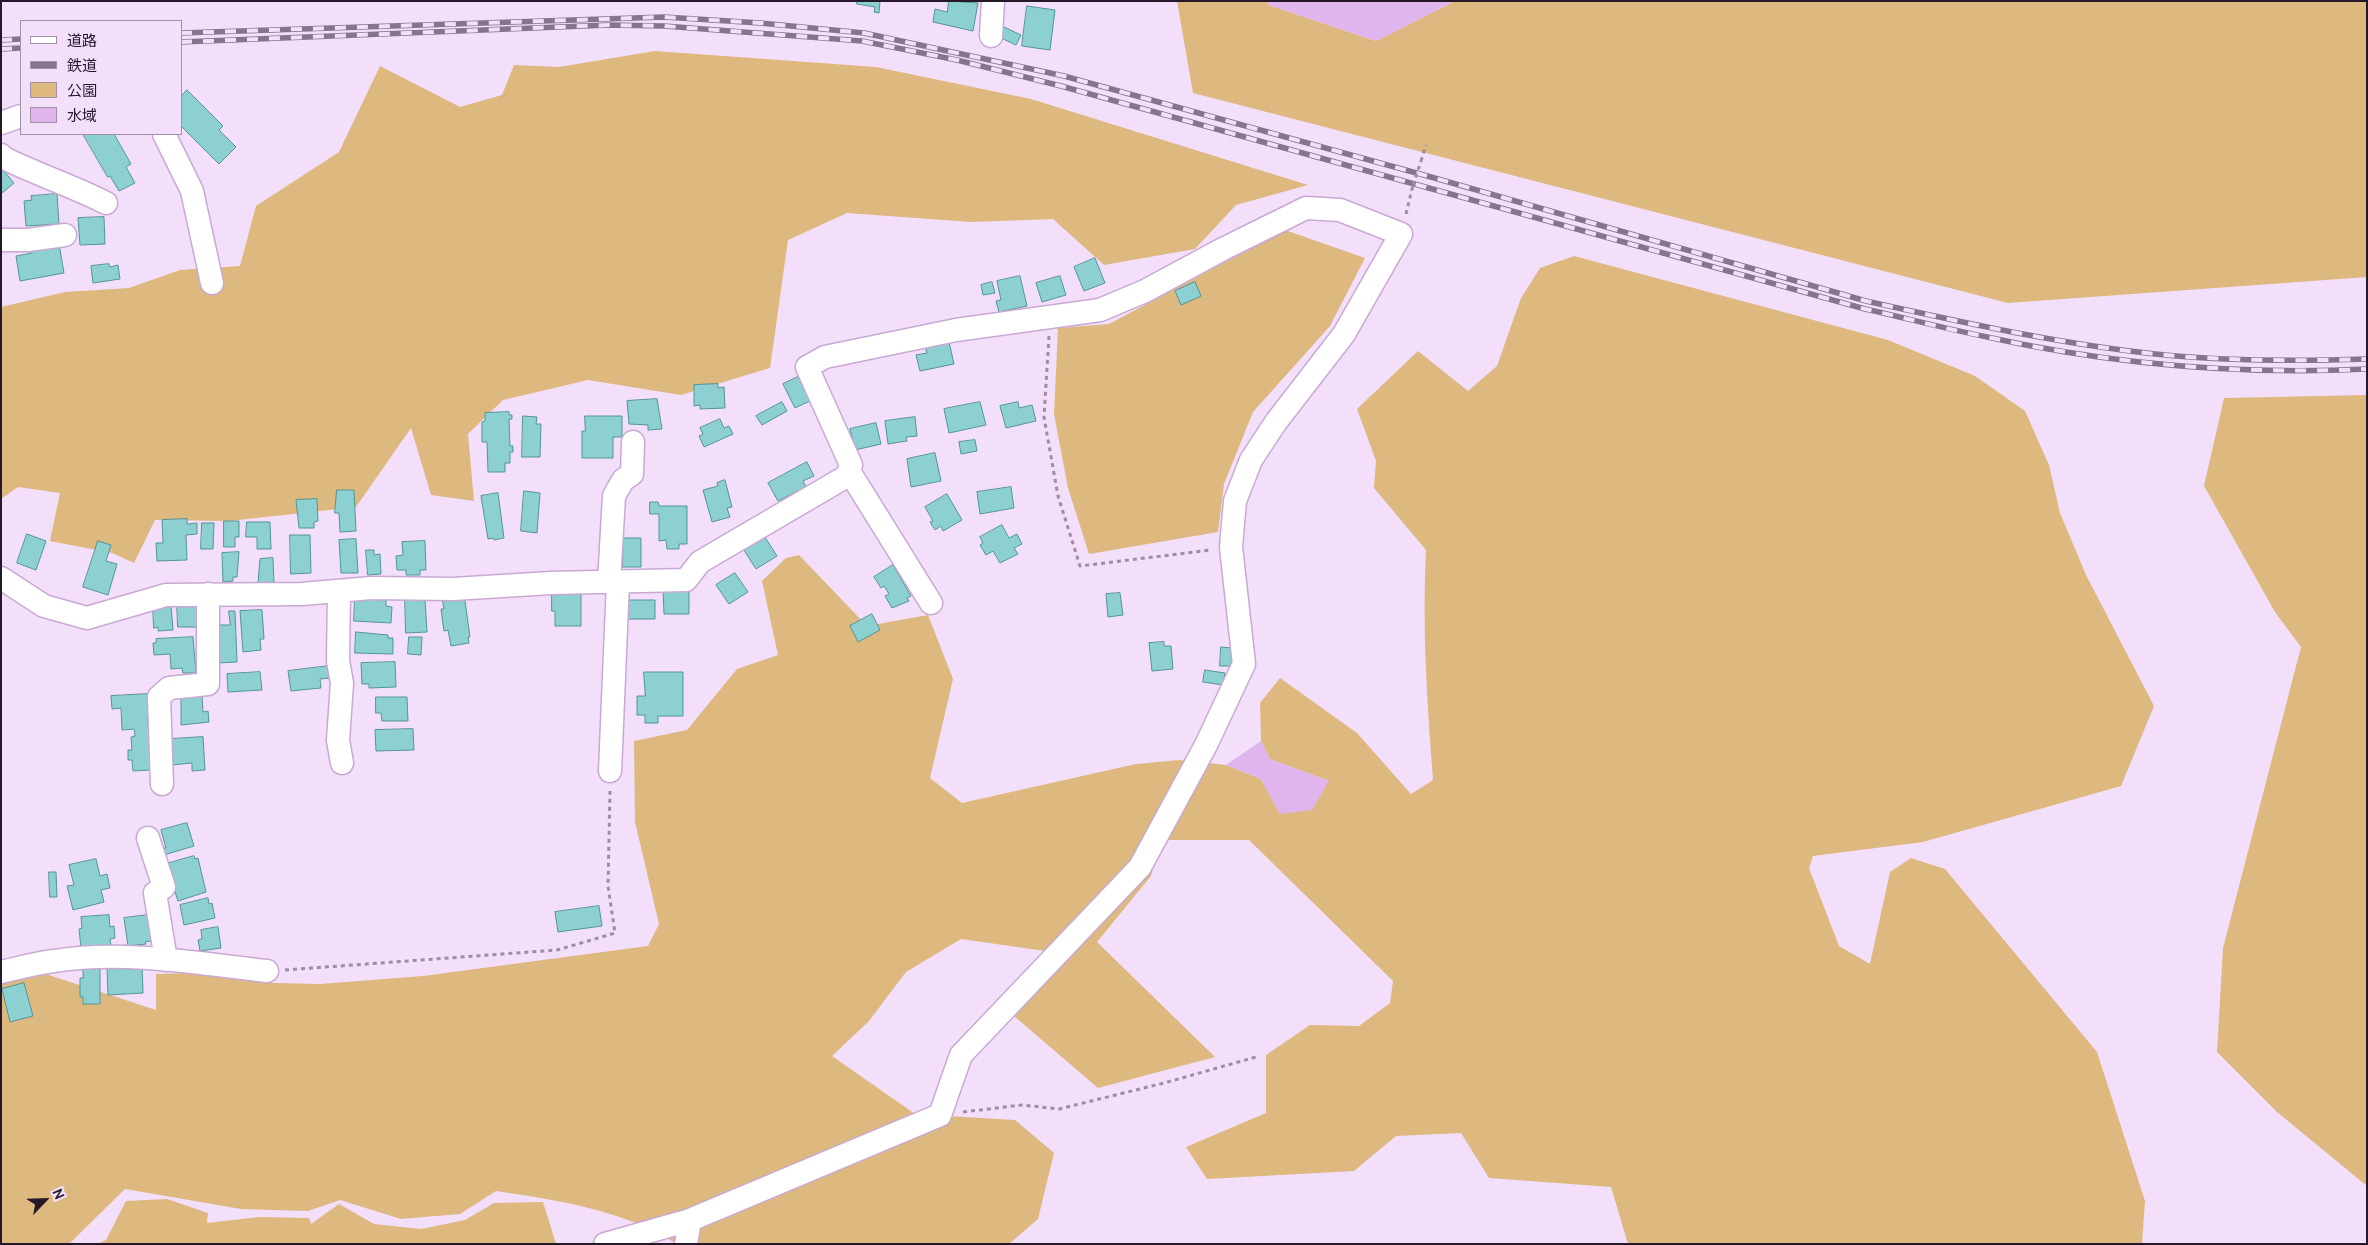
<!DOCTYPE html>
<html>
<head>
<meta charset="utf-8">
<style>
	body { margin:0 }
	#map { position:relative; width:2368px; height:1245px; overflow:hidden; background:#f3dffa; font-family:Cabin,"Noto Sans JP",sans-serif }
	canvas { display:block }
	.frame { position:absolute; inset:0; border:2px solid #251929; pointer-events:none }
	.legend { position:absolute; left:20px; top:20px; width:162px; height:115px; box-sizing:border-box; background:#f3dffa; border:1px solid #a190a6; margin:0; padding:6px 9px; list-style:none; font-size:15px; color:#251929 }
	.legend li { display:flex; align-items:center; gap:10px; height:25px }
	.legend b { width:25px; border:1px solid #a190a6 }
	.north { position:absolute; left:20px; top:1175px; width:50px; height:50px; -webkit-text-stroke:4px #f3dffa; paint-order:stroke; rotate:66deg; font-size:14px; font-weight:700; line-height:20px; text-align:center; color:#251929 }
	.north::after { content:''; display:block; margin:auto; width:18px; height:22px; background:#251929; clip-path:polygon(50% 0,100% 100%,50% 72%,0 100%) }
</style>
</head>
<body>
<div id="map">
<canvas width="2368" height="1245"></canvas>
<div class="frame"></div>
<ul class="legend">
<li><b style="height:6px;background:#fff"></b>道路</li>
<li><b style="height:6px;background:#85758a"></b>鉄道</li>
<li><b style="height:14px;background:#ddb87f"></b>公園</li>
<li><b style="height:14px;background:#e0b5ee"></b>水域</li>
</ul>
<div class="north">N</div>
</div>
<script>
const context = document.querySelector('canvas').getContext('2d');
context.lineJoin = 'round';
function paint(path, color) { context.fillStyle = color; context.fill(path, 'evenodd'); }
function trace(path, color, width, dash) { context.strokeStyle = color; context.lineWidth = width; context.lineCap = dash ? 'butt' : 'round'; context.setLineDash(dash || []); context.stroke(path); }
paint(new Path2D(`
	M1177,1H1267L1269,5L1376,41L1455,1H2367V277L2008,303L1193,93Z
	M655,51L876,67L1031,99L1308,185L1236,205L1195,249L1104,265L1053,219L971,222L847,213L788,240L770,368L681,395L588,380L503,400L468,434L474,501L431,495L411,428L356,507L229,521L155,520L134,563L112,553L50,541L60,493L18,487L1,499V307L65,292L129,288L180,270L240,266L256,206L339,152L380,66L460,107L502,95L514,65L559,67Z
	M1285,230L1365,258L1330,326L1253,412L1224,484L1218,532L1089,554L1068,488L1054,414L1058,328L1109,324Z
	M1574,256L1888,340L1975,376L2025,411L2049,465L2060,513L2086,575L2154,706L2121,786L1923,842L1813,856L1809,868L1839,946L1870,964L1890,872L1911,858L1945,869L2097,1052L2145,1201L2142,1244H1628L1611,1187L1489,1178L1461,1133L1396,1136L1354,1171L1207,1179L1186,1147L1266,1113V1055L1310,1025L1359,1026L1390,1003L1393,981L1249,840H1160L1151,876L1097,942L1215,1057L1098,1088L1014,1016L1045,951L961,939L906,972L869,1021L832,1056L915,1114L1015,1120L1054,1153L1038,1219L1009,1244H677C624,1210 557,1200 496,1191L460,1214L401,1219L340,1200L308,1211L241,1209L125,1189L69,1244H1V967L12,963L156,1010V974L190,973L273,983L320,984L423,976L648,946L659,924L635,822L634,741L687,730L737,669L778,655L762,581L786,558L799,555L867,626L928,615L953,679L930,778L962,803L1136,764L1180,760L1226,765L1261,779L1280,814L1329,781L1270,759L1261,741L1260,703L1280,678L1357,733L1411,794L1433,780C1427,702 1422,628 1426,550L1374,488L1376,461L1357,409L1418,351L1468,391L1497,366L1521,298L1540,268Z
	M2367,395V1186L2277,1112L2217,1052L2223,948L2301,647L2275,612L2204,486L2224,398Z
	M167,1199L208,1213L207,1223L259,1217L309,1218L311,1224L339,1204L374,1224L421,1229L465,1220L494,1203L543,1202L556,1244H97L106,1240L126,1201Z`), '#ddb87f');
paint(new Path2D(`
	M1267,1H1455L1376,41L1269,5Z
	M1261,741L1270,759L1329,781L1312,810L1280,814L1261,779L1226,765Z`), '#e0b5ee');
const building = new Path2D(`
	M857,1H880L879,13L874,12L875,7L857,4Z
	M949,1L978,3L973,31L933,22L935,9L947,12Z
	M1027,6L1055,10L1050,50L1022,46Z
	M1002,26L1021,35L1016,45L997,36Z
	M187,90L223,126L219,130L236,147L219,164L181,126V97Z
	M83,134H114L131,164L126,167L135,183L119,191L110,176L108,177Z
	M3,170L14,183L1,194V171Z
	M57,194L59,224L26,226L24,201L32,200L31,196Z
	M104,217L105,244L80,245L78,218Z
	M59,244L64,273L20,281L16,256L32,253L31,248Z
	M1095,258L1105,283L1084,291L1074,267Z
	M109,264L110,267L118,265L120,279L93,283L91,266Z
	M1020,276L1027,306L999,312L996,301L1001,300L997,281Z
	M1060,276L1066,295L1042,302L1036,283Z
	M992,282L995,293L983,295L981,285Z
	M1195,282L1201,296L1181,305L1175,291Z
	M949,342L954,364L920,371L916,355L927,353L925,347Z
	M800,376L812,400L795,408L783,384Z
	M718,384V388L724,387L725,408L700,409V405L694,406V385Z
	M657,399L662,429L648,430V425L629,424L627,401Z
	M782,402L787,411L762,425L756,416Z
	M980,402L986,425L949,433L944,409Z
	M1018,402L1019,408L1032,405L1036,421L1006,428L1000,406Z
	M509,412V415H512V419H509L510,446H513V452H510V463H505V472H488L487,442H482V422L485,421V413Z
	M523,416L537,417L536,424H541L540,457H522Z
	M585,416H622V437H613V458H582V431H585Z
	M915,417L917,436L906,437L907,441L888,444L885,421Z
	M720,419L724,428L729,426L733,434L704,447L699,436L703,434L700,428Z
	M876,423L881,444L855,450L850,429Z
	M975,440L977,451L961,454L959,442Z
	M935,453L941,481L911,487L907,459Z
	M807,462L814,476L803,481L806,487L778,501L768,483Z
	M725,480L732,507L727,508L730,517L712,522L703,490L718,486L717,483Z
	M1011,487L1014,508L980,514L977,492Z
	M337,490H354L356,531L340,532L339,513H335Z
	M524,491L540,493L537,533L521,531Z
	M498,493L504,538L494,540L493,538L488,539L481,496Z
	M947,494L962,520L943,531L941,526L935,530L930,522L933,521L925,507Z
	M317,499L318,521L314,522V528H299L296,500Z
	M650,502H658L659,506H687V544H679V549H667L666,540L659,541V514H650Z
	M187,519V524L197,523V534L186,535L187,560L157,561L156,543H163L162,520Z
	M224,521H239V537H235V547H224Z
	M247,522H270L271,549H257V537H246Z
	M202,523H214L213,549H201Z
	M1002,525L1009,538L1017,534L1022,544L1014,548L1018,554L1000,563L993,551L986,555L980,545L983,543L980,537Z
	M761,531L777,556L756,569L740,544Z
	M27,534L46,541L36,570L17,563Z
	M290,535H310L311,573L291,574Z
	M623,538H641V567H623Z
	M356,539L358,573H341L339,540Z
	M98,541L111,545L106,561L117,564L108,595L83,587Z
	M425,541L426,570H420V575H406V570H397L396,556L403,555L402,542Z
	M366,550H374V555L380,554L381,574L368,575Z
	M239,552L237,577H233V581L223,582L222,553Z
	M273,558L274,582L258,583L260,559Z
	M893,565L911,596L907,598L909,601L892,608L885,596L889,594L884,586L881,588L874,577Z
	M735,573L748,592L729,604L716,585Z
	M689,588V614H664L663,590Z
	M1120,593L1123,615L1108,617L1106,594Z
	M464,594L470,637H468L469,643L451,646L448,630L444,631L441,609H444L442,598Z
	M552,594H581V626H555V611H552Z
	M405,597L425,599L427,632L406,633Z
	M355,598L386,600V606L392,607L391,623L354,621Z
	M627,600H655V619H627Z
	M177,602H200V627H178Z
	M153,605L171,606L173,630L158,631V627L154,628Z
	M262,610L264,639H260L261,650L243,652L240,611Z
	M229,611H235L237,662L217,663L215,625H230Z
	M872,614L880,630L858,642L850,626Z
	M356,632L388,635V638H393V654L355,653Z
	M193,637L196,673H183L182,668L171,669L170,654L154,655L153,643H156V639Z
	M409,637H422L421,655L408,654Z
	M1164,642V646H1171L1173,669L1152,671L1149,643Z
	M1221,647L1232,648L1231,666H1220Z
	M395,662L396,687L369,688V684H362L361,663Z
	M329,666L330,678L320,679L321,688L291,691L288,671Z
	M1205,670L1225,673L1223,685L1203,682Z
	M260,672L262,690L228,692L227,674Z
	M644,672H683V716H658V723H645V715H637V696H645Z
	M148,694L152,716H148L151,770L133,771L132,760H128V750H132L131,737L135,736L134,729L122,730L121,708L112,709L111,696Z
	M202,695L203,712L208,711L209,722L181,725V698Z
	M376,697H407L408,721H382L381,713H376Z
	M413,729L414,750L376,751L375,730Z
	M203,737L205,770L192,771V763L172,765L171,739Z
	M187,823L194,846L164,855L162,848H166L161,830Z
	M194,856L195,859L198,858L206,892L178,901L166,864Z
	M96,859L100,876L107,874L110,888L101,890L104,902L73,910L67,886L74,885L69,865Z
	M49,872H56L57,897H50Z
	M208,898L209,904L212,903L215,918L184,925L180,905Z
	M599,906L602,926L558,932L555,912Z
	M109,915L110,927L114,926L115,938L110,939L111,946L81,948L79,929L82,928L81,917Z
	M148,915L151,941L145,942L146,944L128,946L124,918Z
	M218,927L221,948L200,951L198,940L202,939L201,930Z
	M135,965H142L143,993L108,995L107,968L135,969Z
	M83,968H100V1004H83V997H80V978H83Z
	M24,983L33,1016L10,1022L2,989Z`);
paint(building, '#8cd0d2');
trace(building, '#529597', 1);
const minor = new Path2D(`
	M991,36L993,1
	M1,123L21,116
	M164,134L192,191L212,283
	M1,155L4,158C38,175 73,186 106,203
	M1,240H28L65,235
	M849,471L931,603
	M1,578L44,606L87,618L166,595L302,594L371,588L453,589L551,583L686,580L700,562L847,476L851,465L807,367L825,357L956,330L1100,310L1145,291L1223,249L1306,208L1340,210L1401,234L1344,334L1276,422L1251,460L1235,501L1231,547L1244,664L1206,745L1140,867L961,1055L940,1115L690,1220L605,1244
	M609,582L614,496L623,480L632,474L633,442
	M339,591L338,661L342,683L338,740L342,763
	M610,771L618,582
	M162,784L159,697L169,688L208,684V594
	M148,838L164,887L155,893L166,960
	M1,972C19,968 36,963 54,961C124,950 197,963 267,971
	M686,1244L690,1220`);
trace(minor, '#c9a9d3', 25);
trace(new Path2D(`
	M1421,161L1426,145
	M1406,214L1413,185
	M1049,336L1044,417L1058,496L1080,566L1211,550
	M285,970L557,950L615,933L608,886L610,791
	M963,1112L1022,1105L1059,1109L1164,1083L1256,1057`), '#9d8ca2', 3, [4, 4]);
trace(minor, '#fff', 22);
const rail = new Path2D(`
	M181,33L664,17L760,23L864,33L1064,76L1431,177L1866,301C1965,323 2064,345 2165,355C2229,361 2303,361 2367,359
	M1,40L21,39
	M181,42L609,25L664,26L862,41L957,60L1061,86L1865,309C1906,318 1946,329 1987,337C2110,364 2240,375 2367,369
	M1,49L21,48`);
trace(rail, '#85758a', 5.5);
trace(rail, '#f3dffa', 4, [11]);
trace(new Path2D(`
	M1413,185L1421,161`), '#9d8ca2', 3, [4, 4]);
</script>
</body>
</html>
